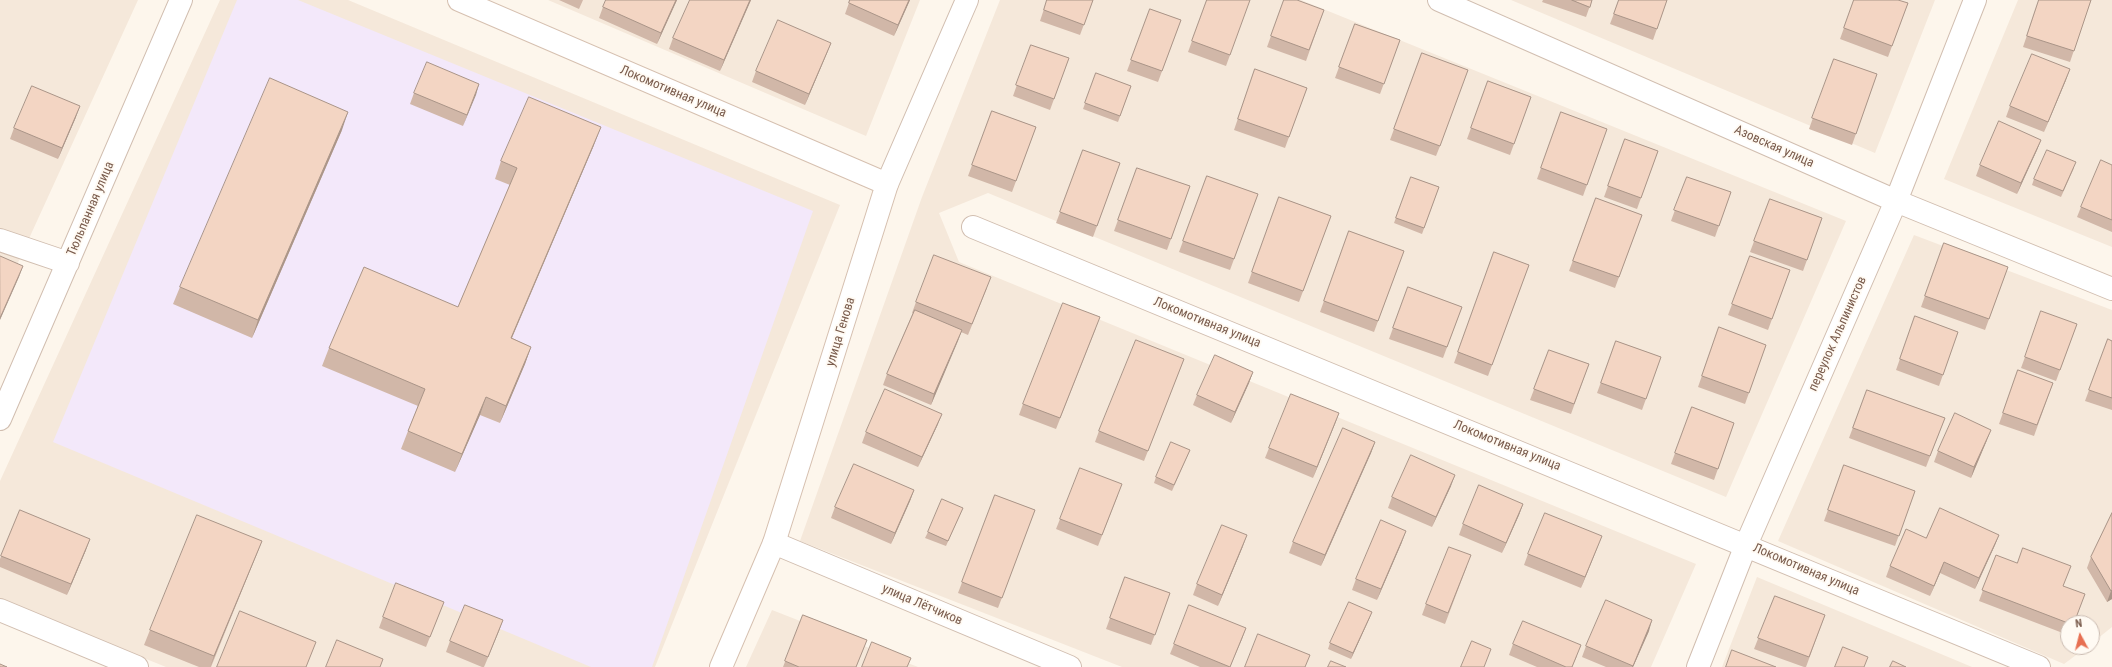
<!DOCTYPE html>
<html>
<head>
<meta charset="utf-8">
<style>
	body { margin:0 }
	#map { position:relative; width:2112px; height:667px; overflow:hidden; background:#fdf6ec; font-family:"Roboto Condensed",sans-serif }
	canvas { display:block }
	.north { position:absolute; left:2060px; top:615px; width:40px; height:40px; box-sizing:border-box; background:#fffaf3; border:1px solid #cabbb1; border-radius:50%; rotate:353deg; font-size:11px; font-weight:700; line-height:16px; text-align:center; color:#7a5c4d }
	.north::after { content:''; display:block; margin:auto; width:14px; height:18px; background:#e76f51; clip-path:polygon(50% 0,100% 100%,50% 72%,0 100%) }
</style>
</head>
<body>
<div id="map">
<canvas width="2112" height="667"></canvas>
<div class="north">N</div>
</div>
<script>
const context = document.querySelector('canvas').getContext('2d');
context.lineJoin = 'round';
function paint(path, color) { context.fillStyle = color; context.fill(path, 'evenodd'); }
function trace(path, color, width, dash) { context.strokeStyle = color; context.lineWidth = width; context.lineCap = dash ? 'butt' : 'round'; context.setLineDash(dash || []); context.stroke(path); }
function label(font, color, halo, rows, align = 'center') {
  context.font = font + ' "Roboto Condensed",sans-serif'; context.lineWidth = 3.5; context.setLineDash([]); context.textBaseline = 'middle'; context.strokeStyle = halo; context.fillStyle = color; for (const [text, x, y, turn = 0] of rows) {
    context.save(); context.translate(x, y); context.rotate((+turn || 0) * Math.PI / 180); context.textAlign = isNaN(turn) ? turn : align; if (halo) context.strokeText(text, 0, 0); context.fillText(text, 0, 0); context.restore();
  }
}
paint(new Path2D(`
	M0,0H138L0,302Z
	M220,0H348L840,205L655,667H166L0,600V481Z
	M548,0H920L866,136Z
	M1000,0H1301L1846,221L1726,497L988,193L939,213L959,262L1696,564L1651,667H1122L800,541L922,197Z
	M1511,0H1935L1875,153Z
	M2018,0H2112V247L1944,179Z
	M1914,235L2112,310V627L2092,643V623H2068V647H2087L2064,664L1778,541Z
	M1757,577L1972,667H1722Z
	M772,610L918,667H746Z`), '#f5e8da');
paint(new Path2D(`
	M237,0H298L813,211L652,667H591L53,442Z`), '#f3e8fa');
const street = new Path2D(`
	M1439,0L1896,201L2112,289
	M887,184L967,0
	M973,227L2039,667
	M0,240L68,263
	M0,419L181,0
	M774,543L1070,667
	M0,610L137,667
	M1698,667L1746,545L1896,201L1975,0`);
const secondary = new Path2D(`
	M459,0L887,184L774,543L721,667`);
trace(street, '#d1beb0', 24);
trace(secondary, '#d6c0b0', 24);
trace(street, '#fff', 22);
trace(secondary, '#fff', 22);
paint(new Path2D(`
	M559,0H583L579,9Z
	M677,0L657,44L599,18L603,7Z
	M751,0L720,71L669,49L673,38Z
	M850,0H910L894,36L845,14Z
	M1047,0H1093L1080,35L1040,21Z
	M1207,0L1230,55L1226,66L1188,52Z
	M1284,0L1324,10L1306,61L1267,47Z
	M1543,0H1592L1586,17L1542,2Z
	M1619,0H1667L1653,40L1610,24Z
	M1854,0L1908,3L1888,57L1840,39Z
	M2039,0H2091L2070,62L2023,47Z
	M1150,9L1181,20L1158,82L1127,71Z
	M1355,24L1400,40L1380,94L1335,78Z
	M831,43L827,53L805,105L752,82L756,71Z
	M1031,45L1069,58L1050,110L1013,96Z
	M1422,53L1440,146L1436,156L1390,140Z
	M1834,59L1877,74L1852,145L1809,129Z
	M1255,69L1307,88L1285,148L1234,130Z
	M1096,73L1131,86L1118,122L1083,109Z
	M2066,80L2044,132L2006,117L2010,106Z
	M1488,81L1531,97L1510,155L1467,139Z
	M479,84L463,126L410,104L414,93Z
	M992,111L1036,127L1012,192L968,176Z
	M1561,112L1607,129L1583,196L1537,179Z
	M76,117L58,159L10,139L14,128Z
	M342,130L252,338L173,304L180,287Z
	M1625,139L1658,151L1637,209L1604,197Z
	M2041,140L2037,150L2017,194L1976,176L1980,165Z
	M594,145L512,338L531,347L525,364L500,423L480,415L455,472L401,449L408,431L418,406L322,366L329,348L458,307L510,185L495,179L501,161Z
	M1083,150L1120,163L1093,237L1056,223Z
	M2112,165V232L2077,217L2081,207Z
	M1137,168L1190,186L1167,250L1114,231Z
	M2074,168L2061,197L2032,185L2034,179Z
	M1207,176L1258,194L1230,270L1179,252Z
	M1411,177L1439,187L1422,234L1394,223Z
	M1687,177L1731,192L1715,237L1671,221Z
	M1279,197L1331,216L1299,302L1248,283Z
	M1596,198L1642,215L1615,288L1569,271Z
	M1770,199L1822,218L1803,271L1750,252Z
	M1349,231L1404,251L1374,332L1320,312Z
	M1944,243L2008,267L1985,330L1921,307Z
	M1494,252L1529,265L1488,376L1454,363Z
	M1750,256L1790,270L1768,330L1728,315Z
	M1408,287L1462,307L1443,358L1389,339Z
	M987,288L968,335L961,332L931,405L883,385L887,374L913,313H912L916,302Z
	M1915,316L1958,332L1939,386L1896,370Z
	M2077,324L2056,381L2021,368L2025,357Z
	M1719,327L1766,345L1745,404L1698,387Z
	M1096,328L1056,429L1019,415L1023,404Z
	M2108,339L2112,341V410L2085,401Z
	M1616,341L1661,357L1642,410L1597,393Z
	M1549,350L1589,364L1571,414L1530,400Z
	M1184,359L1144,461L1095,442L1099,431Z
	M2018,370L2053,383L2034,436L1999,424Z
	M1253,372L1249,383L1231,423L1193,405L1197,395Z
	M1867,390L1945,418L1926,467L1849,438Z
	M1692,407L1734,423L1714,480L1671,464Z
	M1339,413L1313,478L1265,458L1269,448Z
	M938,424L918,467L862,443L866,432Z
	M1987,440L1971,478L1934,462L1938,451Z
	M1375,442L1371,453L1321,566L1289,553L1293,542Z
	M1190,450L1172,491L1154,483L1156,477Z
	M1844,465L1915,491L1895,546L1824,521Z
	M1451,486L1432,527L1388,508L1392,497Z
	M914,490L910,501L891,544L831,518L835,507Z
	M995,495L1035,510L998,608L958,593Z
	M1118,495L1098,546L1056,529L1060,519Z
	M1523,504L1519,515L1502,553L1459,535L1463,524Z
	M963,508L946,546L925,538L928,532Z
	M20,510L86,550L67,595L0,567V559Z
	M2112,513V599L2107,602L2087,568L2091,557Z
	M1999,535L1995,545L1975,589L1940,573L1930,596L1886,577L1890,566L1926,538Z
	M262,541L256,556L211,667H199L144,645L150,630Z
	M1402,542L1377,600L1352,590L1356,579Z
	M1243,546L1218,606L1193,595L1197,584Z
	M1598,546L1581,588L1524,565L1528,554Z
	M1996,555L2063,586L2068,623V635L1979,601Z
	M1467,566L1445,624L1422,615L1426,604Z
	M1125,577L1170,593L1151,645L1106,629Z
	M1775,596L1825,615L1806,667H1804L1754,649Z
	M444,602L426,647L379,628L383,617Z
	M803,615L867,640L856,667H783Z
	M1370,617L1351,659L1328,649L1330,643Z
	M503,620L484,667H482L446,652L450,641Z
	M1246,628L1230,667H1200L1170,654L1174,644Z
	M1649,631L1633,667H1606L1582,657L1586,646Z
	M1513,644L1577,656L1572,667H1537L1509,655Z`), '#d1b7a8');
paint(new Path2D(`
	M676,0H677L657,44L661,33Z
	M750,0H751L720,71L724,60Z
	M909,0H910L894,36L898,25Z
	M831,43L827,53L805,105L809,94Z
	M2070,69L2066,80L2044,132L2048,122Z
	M479,84L476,95L463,126L467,115Z
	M80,106L76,117L58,159L62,148Z
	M348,112L342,130L252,338L258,320Z
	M601,127L594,145L504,356L511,338Z
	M2041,140L2037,150L2017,194L2021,183Z
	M23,266L19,277L0,320V318Z
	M962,330L958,341L931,405L934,394Z
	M531,347L525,364L500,423L506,406Z
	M1253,372L1249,383L1231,423L1235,412Z
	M486,397L480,415L455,472L462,454Z
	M1339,413L1335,424L1313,478L1317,467Z
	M942,414L938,424L918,467L922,457Z
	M1991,430L1987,440L1971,478L1974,467Z
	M1375,442L1371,453L1321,566L1325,555Z
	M1455,475L1451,486L1432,527L1436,517Z
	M914,490L910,501L891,544L895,533Z
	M1523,504L1519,515L1502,553L1506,543Z
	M1406,531L1402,542L1377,600L1381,589Z
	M1247,535L1243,546L1218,606L1222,595Z
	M1999,535L1995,545L1975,589L1979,578Z
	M1602,536L1598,546L1581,588L1585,577Z
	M90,539L86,550L67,595L71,584Z
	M262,541L256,556L210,667L214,656Z
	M1944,562L1940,573L1930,596L1934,586Z
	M2112,590V599L2107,602L2111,591Z
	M1372,612L1370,617L1351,659L1353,653Z
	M503,620L499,631L484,667L488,657Z
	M1652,620L1649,631L1633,667H1632Z
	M1246,628L1242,639L1230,667Z`), '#aa9588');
const building = new Path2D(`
	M606,0H676L661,33L603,7Z
	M690,0H750L724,60L673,38Z
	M850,0H909L898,25L849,3Z
	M1047,0H1093L1084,25L1044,10Z
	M1207,0H1250L1230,55L1192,41Z
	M1284,0H1297L1324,10L1309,50L1271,36Z
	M1572,0H1592L1590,7Z
	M1619,0H1667L1657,29L1614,14Z
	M1854,0H1898L1908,3L1892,46L1844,28Z
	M2039,0H2091L2074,51L2027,36Z
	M1150,9L1181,20L1162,71L1131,60Z
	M778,20L831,43L809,94L756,71Z
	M1355,24L1400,40L1384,84L1339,67Z
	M1031,45L1069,58L1054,99L1016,85Z
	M1422,53L1468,70L1440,146L1394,129Z
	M2032,54L2070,69L2048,122L2010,106Z
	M1834,59L1877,74L1856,134L1812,118Z
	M427,62L479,84L467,115L414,93Z
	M1255,69L1307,88L1289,137L1238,119Z
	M1096,73L1131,86L1120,116L1085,103Z
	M270,78L348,112L258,320L180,287Z
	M1488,81L1531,97L1514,144L1471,128Z
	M32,86L80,106L62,148L14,128Z
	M529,97L601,127L511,338L531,347L506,406L486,397L462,454L408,431L425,389L329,348L364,267L458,307L517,168L501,161Z
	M992,111L1036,127L1016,181L972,165Z
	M1561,112L1607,129L1587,185L1541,168Z
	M1999,121L2041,140L2021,183L1980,165Z
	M1625,139L1658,151L1641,198L1608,186Z
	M1083,150L1120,163L1097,226L1060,212Z
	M2047,150L2076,162L2063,191L2034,179Z
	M2101,160L2112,165V220L2081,207Z
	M1137,168L1190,186L1171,239L1118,220Z
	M1207,176L1258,194L1234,259L1183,241Z
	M1411,177L1439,187L1424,228L1396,218Z
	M1687,177L1731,192L1719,226L1674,210Z
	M1279,197L1331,216L1303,291L1252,272Z
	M1596,198L1642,215L1619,277L1573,261Z
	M1770,199L1822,218L1807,260L1754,241Z
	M1349,231L1404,251L1378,321L1324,301Z
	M1944,243L2008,267L1989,319L1925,296Z
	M1494,252L1529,265L1492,365L1458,352Z
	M934,255L991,277L972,324L916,302Z
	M0,256L23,266L0,318Z
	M1750,256L1790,270L1772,319L1732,304Z
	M1408,287L1462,307L1447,347L1393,328Z
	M1063,303L1100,317L1060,418L1023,404Z
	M915,310L962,330L934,394L887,374Z
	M2041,311L2077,324L2060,370L2025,357Z
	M1915,316L1958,332L1943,375L1900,359Z
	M1719,327L1766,345L1749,393L1702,376Z
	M2108,339L2112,341V398L2089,390Z
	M1136,340L1184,359L1148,451L1099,431Z
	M1616,341L1661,357L1646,399L1601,383Z
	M1549,350L1589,364L1574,404L1534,389Z
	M1215,355L1253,372L1235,412L1197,395Z
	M2018,370L2053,383L2037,425L2003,413Z
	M885,389L942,414L922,457L866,432Z
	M1867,390L1945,418L1930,456L1853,428Z
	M1291,394L1339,413L1317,467L1269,448Z
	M1692,407L1734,423L1718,469L1675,453Z
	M1955,413L1991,430L1974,467L1938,451Z
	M1343,428L1375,442L1325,555L1293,542Z
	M1171,442L1190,450L1174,485L1156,477Z
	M1411,455L1455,475L1436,517L1392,497Z
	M854,464L914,490L895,533L835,507Z
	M1844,465L1915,491L1899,536L1828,510Z
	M1080,468L1122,484L1102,535L1060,519Z
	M1479,485L1523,504L1506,543L1463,524Z
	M995,495L1035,510L1002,598L962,582Z
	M942,499L963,508L948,541L928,532Z
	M1940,508L1999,535L1979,578L1944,562L1934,586L1890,566L1906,529L1926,538Z
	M20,510L90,539L71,584L1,556Z
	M1545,513L1602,536L1585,577L1528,554Z
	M2112,513V590L2111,591L2091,557Z
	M197,515L262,541L214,656L150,630Z
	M1381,520L1406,531L1381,589L1356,579Z
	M1222,525L1247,535L1222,595L1197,584Z
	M1449,547L1471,555L1448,613L1426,604Z
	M2023,548L2071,566L2063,586L2085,594L2074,623H2068L1982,590L1996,555L2017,563Z
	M1125,577L1170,593L1155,635L1110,618Z
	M396,583L444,602L430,637L383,617Z
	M1775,596L1825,615L1809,657L1758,638Z
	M1606,600L1652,620L1633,666L1586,646Z
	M1349,602L1372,612L1353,653L1330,643Z
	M465,605L503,620L488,657L450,641Z
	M1189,605L1246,628L1230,667L1174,644Z
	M240,611L316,642L306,667H217Z
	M803,615L867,640L856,667H799L785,661Z
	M1523,621L1581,645L1572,667H1566L1513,644Z
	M1258,634L1310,655L1305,667H1245Z
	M337,640L383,659L380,667H326Z
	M1472,641L1491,649L1484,667H1461Z
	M872,642L911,658L907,667H862Z
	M1843,647L1868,657L1864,667H1835Z
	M1732,650L1776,667H1726Z
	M1331,661L1346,667H1328Z
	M1893,661L1906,667H1890Z
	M0,664L7,667H0Z`);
paint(building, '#f3d5c3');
trace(building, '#aa9588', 1);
label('13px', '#7a5c4d', '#fffaf3', [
	["Локомотивная улица",673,92,23],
	["Азовская улица",1774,147,24],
	["Тюльпанная улица",91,209,-67],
	["Локомотивная улица",1207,323,22],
	["улица Генова",841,332,-73],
	["переулок Альпинистов",1838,334,-66],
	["Локомотивная улица",1507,446,22],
	["Локомотивная улица",1806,570,23],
	["улица Лётчиков",922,605,23]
]);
</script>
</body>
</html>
